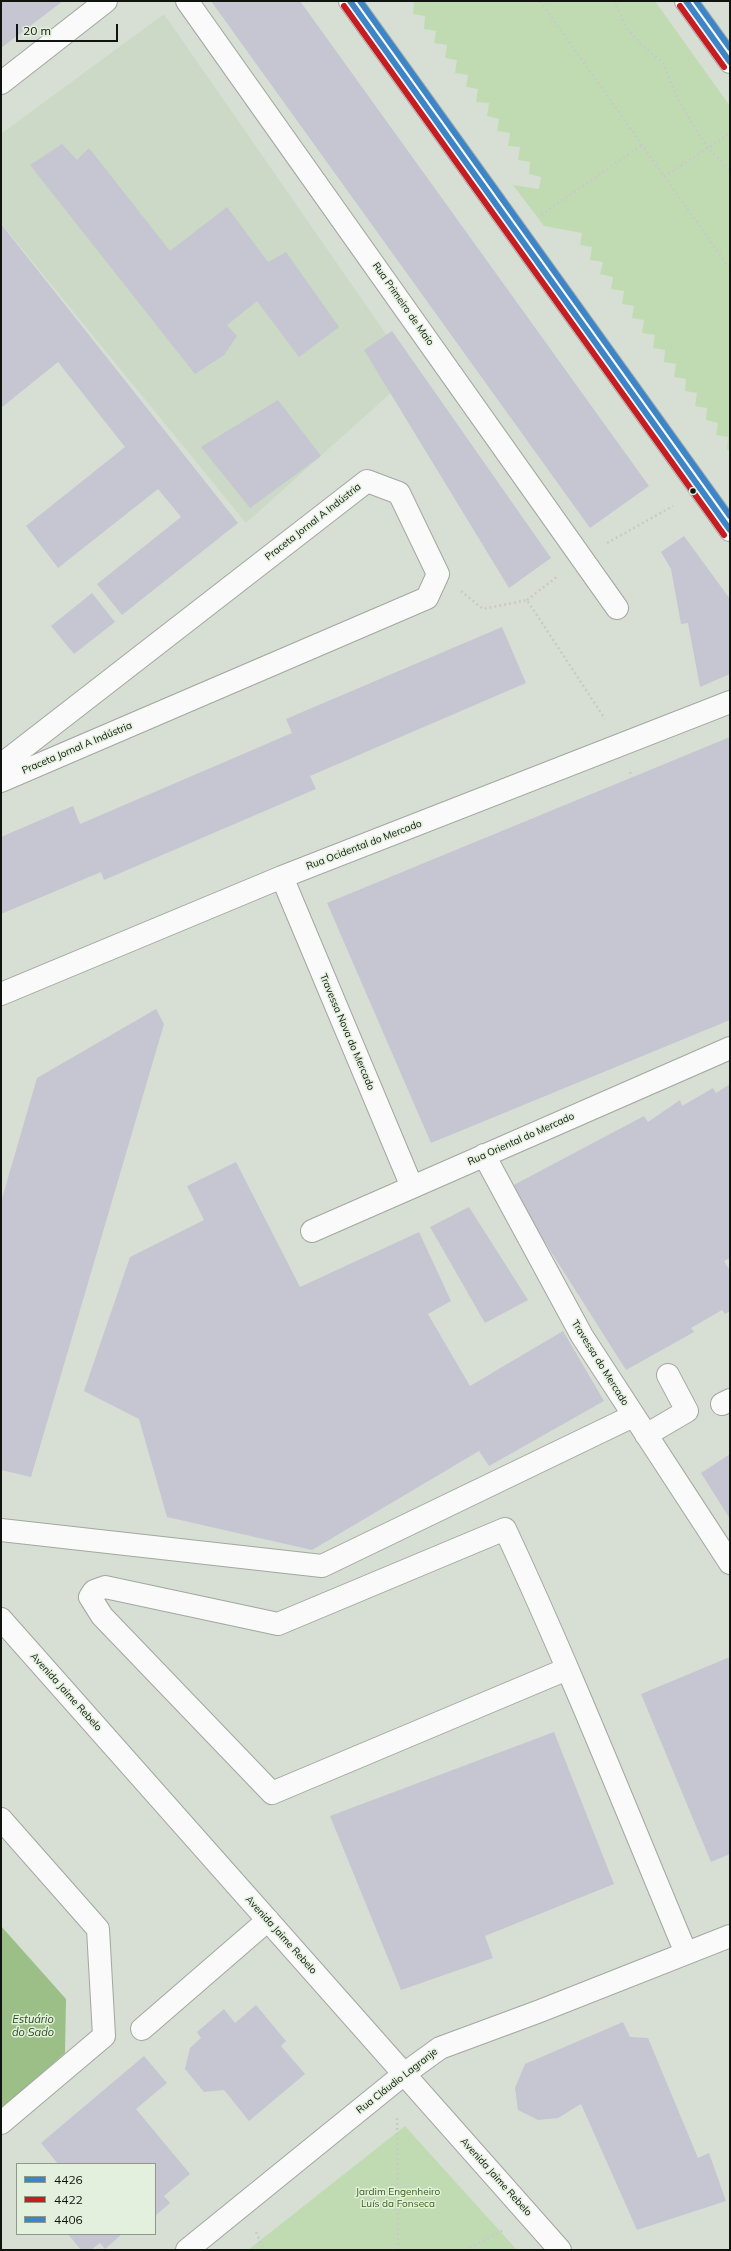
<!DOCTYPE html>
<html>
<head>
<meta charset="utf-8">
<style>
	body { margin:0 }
	#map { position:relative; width:731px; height:2251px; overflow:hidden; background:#d7dfd4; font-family:Mulish,sans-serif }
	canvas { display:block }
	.frame { position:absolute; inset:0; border:2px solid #10140e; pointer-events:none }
	.legend { position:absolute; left:16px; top:2163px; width:140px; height:72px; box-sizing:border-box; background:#e3f0dd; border:1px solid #8f988a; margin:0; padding:5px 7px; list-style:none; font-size:12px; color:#10140e }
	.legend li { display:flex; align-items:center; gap:8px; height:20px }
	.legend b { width:20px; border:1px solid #8f988a }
	.scale { position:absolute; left:16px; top:24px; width:102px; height:18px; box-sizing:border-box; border:2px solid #10140e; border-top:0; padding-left:5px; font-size:12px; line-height:14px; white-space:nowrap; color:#10140e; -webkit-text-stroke:3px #e3f0dd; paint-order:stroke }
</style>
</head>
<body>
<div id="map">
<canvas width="731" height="2251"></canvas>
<div class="frame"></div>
<ul class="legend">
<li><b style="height:5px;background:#3d85c6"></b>4426</li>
<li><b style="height:5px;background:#c61d23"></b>4422</li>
<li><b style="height:5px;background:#3d85c6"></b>4406</li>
</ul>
<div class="scale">20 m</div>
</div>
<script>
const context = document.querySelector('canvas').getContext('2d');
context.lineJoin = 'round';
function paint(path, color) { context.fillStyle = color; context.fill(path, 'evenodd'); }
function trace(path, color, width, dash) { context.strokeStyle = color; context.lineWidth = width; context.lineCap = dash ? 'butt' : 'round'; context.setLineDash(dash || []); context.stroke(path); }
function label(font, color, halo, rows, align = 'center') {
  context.font = font + ' Mulish,sans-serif'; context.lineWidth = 3; context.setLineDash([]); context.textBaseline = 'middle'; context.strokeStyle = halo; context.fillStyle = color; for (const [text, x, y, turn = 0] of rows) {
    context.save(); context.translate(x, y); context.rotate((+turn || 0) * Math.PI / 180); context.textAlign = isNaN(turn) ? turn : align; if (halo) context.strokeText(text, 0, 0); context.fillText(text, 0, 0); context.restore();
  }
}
paint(new Path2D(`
	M164,14L413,373L246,523L1,223V134Z`), '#cbd9c6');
paint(new Path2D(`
	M414,1H655L730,106V450H727L728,437L716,435L718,423L706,420L707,408L695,406L697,393L685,391L686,379L674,377L676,364L664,362L665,350L653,348L655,335L642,333L644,320L632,318L634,306L622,304L624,291L611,289L613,277L600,274L603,262L590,260L592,247L580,245L582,233L544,226L513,185L539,189L541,177L529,174L530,162L518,160L520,147L508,146L510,133L497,131L499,119L487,116L489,103L476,102L478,89L466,87L468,75L455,73L457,60L445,58L447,45L434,43L436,31L424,29L425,16L413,14Z
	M405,2126L517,2250H248Z`), '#c0dbb2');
paint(new Path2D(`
	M1,1926L66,1999L65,2053L1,2109Z`), '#9bbf86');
paint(new Path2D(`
	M1,1H63L1,48Z
	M211,1H300L649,486L590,528Z
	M62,144L77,160L89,148L170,251L227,207L268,262L286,252L339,327L299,357L257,301L227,325L237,336L224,355L195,374L30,165Z
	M1,224L238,523L122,615L97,584L181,517L158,489L58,568L26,526L125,447L58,362L1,408Z
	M392,331L551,558L509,588L364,350Z
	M278,400L321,456L250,508L201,447Z
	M684,536L730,599V674L700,687L688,623L681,624L671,569L661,552Z
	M92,593L115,622L74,654L51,626Z
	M502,627L526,683L310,776L316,789L104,880L101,872L1,914V837L73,806L80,824L292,733L286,719Z
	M730,737V1020L431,1143L327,903Z
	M156,1009L164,1024L31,1477L1,1470V1202L37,1078Z
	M730,1084V1258L724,1261L730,1271V1311L725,1314L722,1310L691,1328L694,1332L626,1370L510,1187L644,1116L648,1122L680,1100L682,1106L713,1088L716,1093Z
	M236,1162L300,1287L419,1232L451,1301L428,1314L470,1386L563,1331L604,1401L489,1466L479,1451L312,1550L167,1517L139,1419L84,1391L130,1257L204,1220L187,1186Z
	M469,1207L528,1300L485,1323L430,1227Z
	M730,1454V1519L701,1473Z
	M730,1657V1854L711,1862L641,1694Z
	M554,1732L614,1884L485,1936L493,1958L401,1990L330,1816Z
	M256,2005L286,2041L281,2046L305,2074L249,2121L224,2090L204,2092L185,2069L190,2048L201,2038L197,2032L224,2009L235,2023Z
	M623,2022L630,2037L648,2038L698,2158L709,2153L726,2201L637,2230L581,2104L558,2118L538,2120L518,2110L515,2088L525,2064Z
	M144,2056L167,2083L136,2109L190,2174L164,2196L170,2203L155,2216V2164H58L41,2143Z
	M68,2234H122L105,2249L100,2243L91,2250H81Z`), '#c5c6d1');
const minor = new Path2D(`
	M187,1L617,608
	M1,83L106,1
	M1,765L367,481L399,493L438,574L427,598L1,781
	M282,877L412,1187
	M1,994L282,877L730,702
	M484,1155L582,1336L730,1563
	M312,1231L730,1048
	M722,1404L730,1400
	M646,1435L687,1411L668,1375
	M1,1530L322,1566L633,1416
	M1,1619L560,2250
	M567,1669L272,1793L102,1616L90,1597L94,1591L105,1587L278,1624L505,1529C570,1668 627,1812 686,1953
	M1,1819L98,1929L104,2036L1,2123
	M142,2029L268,1920
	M187,2250L404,2074L440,2048L540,2011L730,1936`);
const major = new Path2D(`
	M350,1L730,530
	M686,1L730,62`);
trace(minor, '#a2a7a0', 24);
trace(major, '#a2a7a0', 24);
trace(new Path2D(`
	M540,1L730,269
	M614,1L626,27L641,44L663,63L676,95L691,122L708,148L730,170
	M664,177L730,133
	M541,215L642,145
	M607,543L673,506
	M461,591L483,609L527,600L605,719
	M527,600L558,576
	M630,772L632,777
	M397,2118L398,2250
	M256,2232L264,2250
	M465,2250L504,2230`), '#c8cac7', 2.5, [2, 3]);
trace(minor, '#f9faf9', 22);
trace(major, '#f9faf9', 22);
trace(new Path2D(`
	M350,1L730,530
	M686,1L730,62`), '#3d85c6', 6);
trace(new Path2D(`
	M344,6L724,535
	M680,6L724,67`), '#c61d23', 6);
trace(new Path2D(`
	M360,1L730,516
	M696,1L730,48`), '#3d85c6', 6);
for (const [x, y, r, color] of [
	[693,491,3.5,"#10140e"]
]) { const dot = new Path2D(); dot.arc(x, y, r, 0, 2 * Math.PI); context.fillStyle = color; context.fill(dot); trace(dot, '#e3f0dd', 1.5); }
label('10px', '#10140e', '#e3f0dd', [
	["Rua Primeiro de Maio",403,304,55],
	["Praceta Jornal A Indústria",313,522,-38],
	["Praceta Jornal A Indústria",77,748,-23],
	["Rua Ocidental do Mercado",364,845,-21],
	["Travessa Nova do Mercado",347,1032,67],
	["Rua Oriental do Mercado",521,1139,-24],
	["Travessa do Mercado",600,1363,58],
	["Avenida Jaime Rebelo",66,1692,48],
	["Avenida Jaime Rebelo",281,1935,48],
	["Rua Cláudio Lagranje",397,2081,-38],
	["Avenida Jaime Rebelo",496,2177,48]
]);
label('10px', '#325e0f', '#e3f0dd', [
	["Jardim Engenheiro",398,2192],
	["Luís da Fonseca",398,2204]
]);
label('italic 11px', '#2b4b17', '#e3f0dd', [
	["Estuário",33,2020],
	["do Sado",33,2033]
]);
</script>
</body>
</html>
